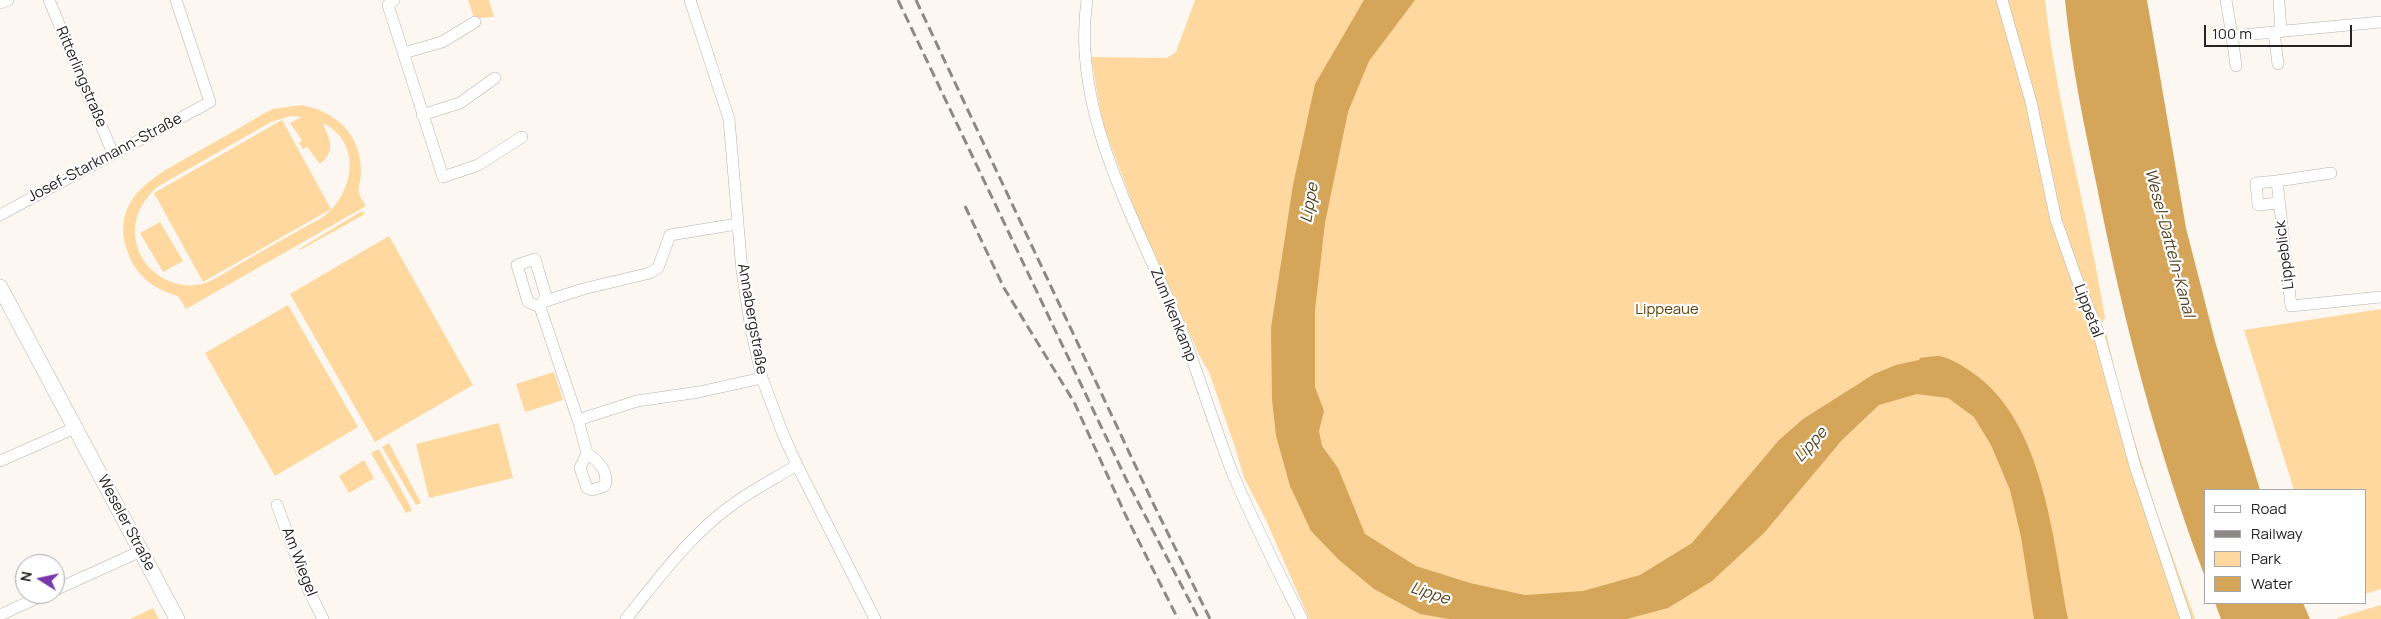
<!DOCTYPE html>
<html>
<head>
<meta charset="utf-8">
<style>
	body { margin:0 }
	#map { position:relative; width:2381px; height:619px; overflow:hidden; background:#fcf8f1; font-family:Manrope,sans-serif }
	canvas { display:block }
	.legend { position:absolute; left:2204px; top:489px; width:162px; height:115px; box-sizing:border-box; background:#fff; border:1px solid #a8a7a7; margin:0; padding:6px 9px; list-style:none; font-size:15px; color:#262422 }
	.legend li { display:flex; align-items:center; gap:10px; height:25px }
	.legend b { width:25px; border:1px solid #a8a7a7 }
	.north { position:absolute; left:15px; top:554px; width:50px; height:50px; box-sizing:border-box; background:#fff; border:1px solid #a8a7a7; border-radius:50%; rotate:280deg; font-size:14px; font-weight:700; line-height:20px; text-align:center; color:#262422 }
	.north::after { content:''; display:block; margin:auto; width:18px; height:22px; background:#7937ab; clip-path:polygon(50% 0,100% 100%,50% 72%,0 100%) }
	.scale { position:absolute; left:2204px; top:25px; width:148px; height:22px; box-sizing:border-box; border:2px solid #262422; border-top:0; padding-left:6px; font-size:15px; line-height:18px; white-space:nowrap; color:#262422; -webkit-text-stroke:4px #fff; paint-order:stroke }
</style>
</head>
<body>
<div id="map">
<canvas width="2381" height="619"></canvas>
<ul class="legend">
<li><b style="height:6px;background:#fff"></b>Road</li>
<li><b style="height:6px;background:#8d8a86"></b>Railway</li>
<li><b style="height:14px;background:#fed89f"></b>Park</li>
<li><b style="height:14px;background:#d5a659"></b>Water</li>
</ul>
<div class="north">N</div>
<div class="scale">100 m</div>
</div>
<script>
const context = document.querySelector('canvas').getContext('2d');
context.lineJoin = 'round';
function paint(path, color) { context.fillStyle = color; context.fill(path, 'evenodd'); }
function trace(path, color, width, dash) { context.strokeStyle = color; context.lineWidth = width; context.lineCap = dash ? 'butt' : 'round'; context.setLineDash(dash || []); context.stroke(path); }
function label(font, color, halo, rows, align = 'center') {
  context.font = font + ' Manrope,sans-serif'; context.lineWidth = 4.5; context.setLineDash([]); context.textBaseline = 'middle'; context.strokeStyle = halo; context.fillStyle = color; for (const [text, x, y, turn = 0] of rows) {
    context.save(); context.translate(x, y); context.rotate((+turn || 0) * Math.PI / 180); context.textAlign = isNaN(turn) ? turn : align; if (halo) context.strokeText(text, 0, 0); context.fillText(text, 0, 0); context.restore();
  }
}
paint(new Path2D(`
	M468,0H489L494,17L474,18Z
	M1195,0H1998L2127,455L2180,619H1309L1266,520L1244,478L1235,447L1209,372L1200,357L1136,213L1102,121L1091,57L1167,58L1176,52Z
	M2005,0H2045C2057,108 2088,212 2105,318L2102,322L2099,323L2059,220Z
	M302,105C336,112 360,133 361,170C361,191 353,186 366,206L186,309L178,296C155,290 136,276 128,253C108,197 157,175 197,152C219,140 241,127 263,114L273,109ZM291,116L302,117L290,123L302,140L299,143L303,149L307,147L320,164C337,149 329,140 323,123C363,143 354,194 323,217C296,232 269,247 243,262C230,269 216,280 202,284C173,291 141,271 136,241C132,219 141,202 157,187L271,122Z
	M282,120L331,209L203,282L154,193Z
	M362,211L365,214L300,250L299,249Z
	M160,222L183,261L163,272L140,233Z
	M389,236L473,385L375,442L290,294Z
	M288,305L358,427L275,476L205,353Z
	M2381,309V589L2365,594V490H2294L2244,330Z
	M2106,332L2119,388L2154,505L2195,619H2188L2158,531L2102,334Z
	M554,372L563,400L525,412L516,384Z
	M499,423L513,478L429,498L416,444Z
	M389,443L421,503L416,505L382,447Z
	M379,449L412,510L406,513L371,453Z
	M364,460L374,478L349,493L339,476Z
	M2381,605V619H2338L2337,618Z
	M153,608L159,619H130Z`), '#fed89f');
paint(new Path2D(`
	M1364,0H1415L1369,61L1348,112L1325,223L1315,310V387L1324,411L1319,431L1322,446L1338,468L1365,534L1416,566L1470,583L1525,595L1583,591L1640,575L1692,543L1779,440L1803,419L1874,374L1896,365L1919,360L1920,358C1926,357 1933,356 1939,356C1951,358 1963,366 1973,373C2044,422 2053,541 2068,619H2034L2021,537L2010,490L1991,445L1974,417L1948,398L1917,394L1879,405L1842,440L1764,533L1712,581L1668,608L1627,619H1449L1420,614L1374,589L1339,560L1311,531L1290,486L1276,436L1272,399L1271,328L1293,185L1315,84Z
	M2065,0H2147L2186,228L2215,341L2260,490H2205V577C2157,450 2123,320 2097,187C2084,125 2071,63 2065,0Z
	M2215,603H2303L2310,619H2221Z`), '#d5a659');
const minor = new Path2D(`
	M49,0L113,154
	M394,0L388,5L443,177L478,165L522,137
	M690,0L729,119L742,271L751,329L762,378L783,434L797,465L875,619
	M1087,0C1070,118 1143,231 1184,337C1201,382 1215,428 1232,472C1253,522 1278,571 1302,619
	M2002,0L2031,102L2056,220L2076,277L2098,331L2135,466L2186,619
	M2226,0L2232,36L2381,22
	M2279,2L2281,32
	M0,3L8,0
	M2274,33L2278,64
	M2232,36L2236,66
	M404,53L442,42L475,22
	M422,115L460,103L495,78
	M2331,173L2277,181L2291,306L2381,297
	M2277,181L2256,183L2258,205L2279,203
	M0,215L210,102L176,0
	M543,302L583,289L650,273L658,268L670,235L737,224
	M540,307L528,302L517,265L535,259L546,296L540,307L578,420L637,401L699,392L762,378
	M578,420L587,453L580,468L587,488L592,490L605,486C609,471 598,461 587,453
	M0,461L75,428
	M277,505L308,589L323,619
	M55,590L141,551
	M0,615L46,594
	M626,619C658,579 690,535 732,505C752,490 776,478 797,465`);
const major = new Path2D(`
	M0,287L177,619`);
trace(minor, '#b6b2ac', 12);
trace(major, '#b6b2ac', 16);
trace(minor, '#fff', 11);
trace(major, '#fff', 15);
trace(new Path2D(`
	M898,0L1127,481L1199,619
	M916,0L1153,503L1210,619
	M965,206L1004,288L1074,402L1126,516L1178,619`), '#8d8a86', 3, [10, 5]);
label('15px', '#262422', '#fff', [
	["Ritterlingstraße",81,77,67],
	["Josef-Starkmann-Straße",105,158,-28],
	["Lippeblick",2285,255,-97],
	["Lippetal",2088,311,69],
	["Zum Ikenkamp",1173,315,68],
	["Annabergstraße",752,319,80],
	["Weseler Straße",126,523,62],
	["Am Wiegel",299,562,69]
]);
label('15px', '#604100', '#fff', [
	["Lippeaue",1667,310]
]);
label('italic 16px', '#554120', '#fff', [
	["Lippe",1310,203,-80],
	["Wesel-Datteln-Kanal",2169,243,75],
	["Lippe",1811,445,-48],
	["Lippe",1430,594,18]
]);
</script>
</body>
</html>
